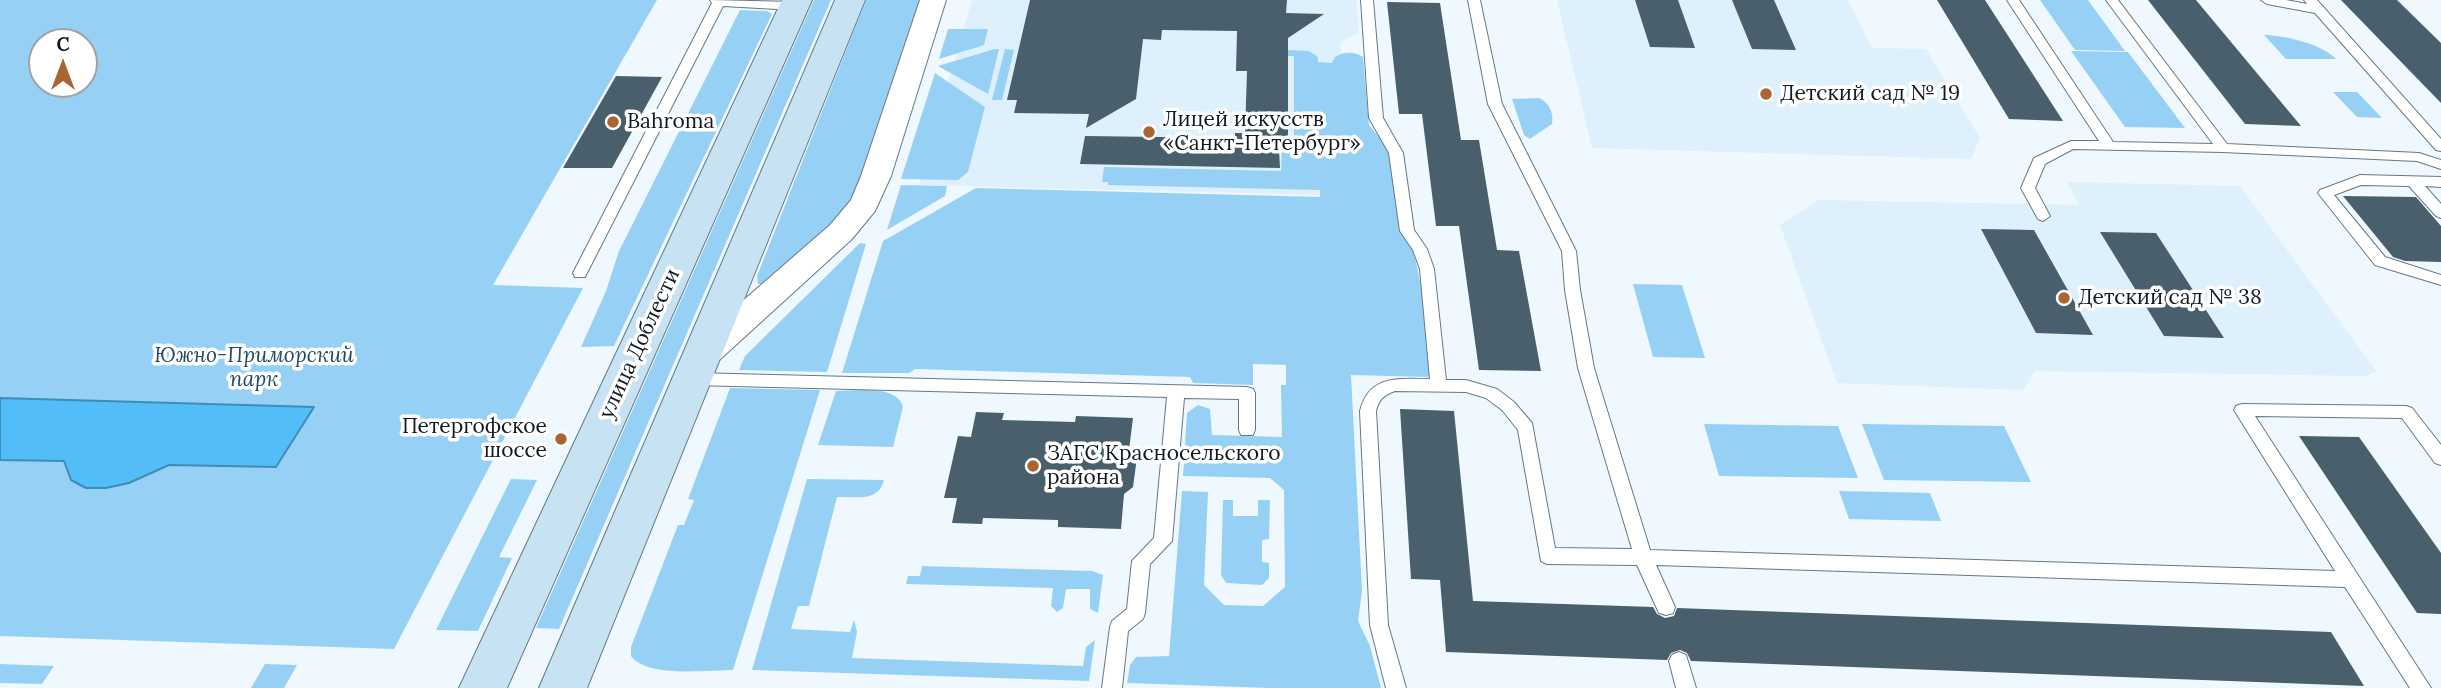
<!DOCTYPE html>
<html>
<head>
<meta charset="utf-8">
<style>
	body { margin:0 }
	#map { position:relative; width:2441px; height:688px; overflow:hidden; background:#eef8fe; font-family:Lora,serif }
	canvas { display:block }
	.north { position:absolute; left:28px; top:28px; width:70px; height:70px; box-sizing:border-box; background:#fff; border:2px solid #a0a3a6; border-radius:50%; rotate:0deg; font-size:19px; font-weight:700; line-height:28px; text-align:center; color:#111a20 }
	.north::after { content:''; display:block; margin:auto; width:24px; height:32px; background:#a96633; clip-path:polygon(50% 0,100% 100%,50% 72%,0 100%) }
</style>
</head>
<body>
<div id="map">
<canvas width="2441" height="688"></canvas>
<div class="north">С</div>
</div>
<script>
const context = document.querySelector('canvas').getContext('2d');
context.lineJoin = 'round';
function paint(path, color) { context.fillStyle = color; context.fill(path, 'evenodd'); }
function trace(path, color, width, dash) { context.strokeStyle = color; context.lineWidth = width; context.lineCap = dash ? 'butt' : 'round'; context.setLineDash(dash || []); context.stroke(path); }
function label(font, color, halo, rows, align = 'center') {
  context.font = font + ' Lora,serif'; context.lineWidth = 7; context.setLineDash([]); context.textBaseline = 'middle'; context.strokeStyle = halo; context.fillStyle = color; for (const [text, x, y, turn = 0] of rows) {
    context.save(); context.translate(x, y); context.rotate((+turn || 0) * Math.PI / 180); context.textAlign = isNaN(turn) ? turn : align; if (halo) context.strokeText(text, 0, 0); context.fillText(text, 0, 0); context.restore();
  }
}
paint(new Path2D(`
	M972,0H1356L1359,32L1341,42V54L1361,63L1368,196L919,185Z
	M1557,0H1848L1872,48L1926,49L1980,138L1971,159L1592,148Z
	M2066,182L2240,186L2376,371L2365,376L2035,371L2023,390L1837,383L1780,225L1819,200L2080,205Z`), '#ddf0fc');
paint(new Path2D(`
	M0,0H657L493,285L583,288L394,649L0,636ZM42,42H84V84H42Z
	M814,0H831L559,629L536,628Z
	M866,0H921L856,192L849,204L830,226L763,284H758L757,276Z
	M2040,0H2088L2125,51L2075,50Z
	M740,10L767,11L772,14L614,346L581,347L606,291L619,251Z
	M948,29H988L984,45L939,59Z
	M2264,35C2284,35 2322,44 2336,59H2286Z
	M999,49L988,94L938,66L995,49Z
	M1005,49L1014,50L1002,100H992Z
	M1264,49L1309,51L1318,57V62L1332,63L1335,57C1344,52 1353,51 1363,57L1369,125L1388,148L1394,173L1399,231L1412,248L1416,262L1425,306L1430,377L1351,375L1362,591L1358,621L1370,646L1381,688H1270L1127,683L1130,665L1136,657L1169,656L1182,491L1208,492L1204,585L1224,605L1263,606L1285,587L1284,490L1270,478L1183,476L1187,413L1198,405L1210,409L1212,435L1282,437L1281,385H1286V365L1253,364V385L1193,383L1190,377L915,369L909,373H842L883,241L976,188L1320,197V190L1108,185V182H1102L1104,167L1281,171L1282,151L1294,150V56H1263Z
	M2071,51L2128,52L2185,128L2125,127Z
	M935,73L985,107L968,172L958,180L901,179Z
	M2333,92H2357L2382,118L2357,117Z
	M1539,98C1549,103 1554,112 1552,124L1530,139L1524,135L1512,99Z
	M901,185L947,186L945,196L887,230Z
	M860,243L866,244L827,372L739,370L745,356Z
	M1633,284L1682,285L1705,358L1653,357Z
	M730,388L820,390L733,670C707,670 647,678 631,656V647L678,525H684L694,500L688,499Z
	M836,391C855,391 897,384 903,407L893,447L818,445Z
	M1704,424L1838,426L1858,478L1719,476Z
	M1862,424L2004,426L2031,482L1884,480Z
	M511,479L537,480L499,557L512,558L478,631L436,630Z
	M807,479L884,480C878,503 856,496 837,497L809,606H798L791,629L850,632L854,620L857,632L852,658L1083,666L1086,647L1095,640L1089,681L752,670Z
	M1839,491L1930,493L1941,521L1849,519Z
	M1223,500H1233V516H1258V500H1270L1269,539L1262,540V562L1269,563V578L1262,585L1226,583L1221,575Z
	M922,566L1092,571L1103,575L1098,613L1090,609V589H1066L1063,608L1057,612L1051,606L1053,588L906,584L908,576H920Z
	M0,664L54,666L42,684L0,683Z
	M265,664L297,665L284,688H251Z`), '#96d1f5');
const water = new Path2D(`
	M0,398L314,407L276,467L169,465L129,483L106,488H86L71,480L64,461L0,460Z`);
paint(water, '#53bdf7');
trace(water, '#3f8cb6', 2);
paint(new Path2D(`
	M1030,0H1287L1286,13L1324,14L1288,38V149H1279L1280,168L1080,164L1085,136L1235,138V133H1245L1247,71H1236L1237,31L1162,30L1161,40L1143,39L1136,99L1086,128L1089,114L1014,113L1017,100H1007Z
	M1635,0H1678L1695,48L1650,47Z
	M1732,0H1774L1796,50L1752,49Z
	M1937,0H1985L2063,121L2009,119Z
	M2148,0H2196L2301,126L2245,124Z
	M2341,0H2397L2441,43V103Z
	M1387,2L1440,3L1461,140H1479L1497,250L1519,251L1541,371L1479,370L1459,226H1436L1422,114H1399Z
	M616,76L662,77L612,168H563Z
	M2343,196L2416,197L2441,226V262L2405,261L2393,257Z
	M1981,229L2034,230L2093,335L2036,333Z
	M2100,232L2156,233L2224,338L2164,336Z
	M1400,409L1454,411L1473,601L1653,607L1657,614L1665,618L1674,616L1677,608L2331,632L2364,686L1691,661L1687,653L1680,650L1671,653L1667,660L1446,652L1440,580L1411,579Z
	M976,412L1004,413L1002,420L1075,422L1076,416L1133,418L1129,450L1137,457L1133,487L1124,494L1121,529L1058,527V520L983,518L982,524L952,523L957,498H944L958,436L971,437Z
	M2299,436L2359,437L2441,553V614L2417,613Z`), '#495f6c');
const service = new Path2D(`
	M710,0L795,2L801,6L795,10L723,6L587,273L585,277H575L573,273L712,3Z
	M1361,0H1373L1383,118L1403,153L1414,230L1427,249L1434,269L1446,380H1466L1497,389L1514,402L1532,423L1555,548L1632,549L1578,368L1565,290L1562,251L1488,104L1468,0H1480L1502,104L1576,251L1580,290L1594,368L1650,550L2335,571L2234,410L2236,406L2242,404L2406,406L2412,408L2441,445V465L2435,463L2402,418L2255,416L2431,688H2410L2345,587L1656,565L1675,607L1673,613L1666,615L1659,613L1637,565L1547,564L1541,561L1518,430L1502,410L1486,398L1466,392L1395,391C1384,395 1379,399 1376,411L1388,625L1406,688H1386L1370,625L1360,411C1369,374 1399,379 1430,379L1420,269L1413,250L1400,231L1389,153L1369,118Z
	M2007,0H2019L2113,142L2213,144L2106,0H2118L2227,144L2419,153L2441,160V169L2417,161L2223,152L2073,149L2045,164L2035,188L2050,216L2043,221L2038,219L2021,188L2034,158L2071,141H2099Z
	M2261,0H2286L2307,4L2304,0H2317L2441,139V151L2436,150L2315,13L2267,4Z
	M2360,175L2441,177V187L2425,186L2441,204V218L2436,216L2409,186L2361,185L2334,195L2385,257L2441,275V285L2375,265L2318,193L2320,190Z
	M694,373L1247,387L1253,389L1255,393V430L1253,435H1241L1239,430V399L1184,398L1172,541L1150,564L1145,613L1143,619L1128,631L1122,688H1102L1110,627L1112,621L1127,609L1132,561L1154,538L1167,397L694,385L688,383L686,379L688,375Z
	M1679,652L1686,655L1696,688H1676L1669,661L1672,655Z`);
const minor = new Path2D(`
	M920,0H946L891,176L875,211L852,239L716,363L704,366L692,363L687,354L692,345L830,225L851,200L861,176Z`);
const secondary = new Path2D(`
	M782,0H812L507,688H459Z
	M835,0H865L587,688H539Z`);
trace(service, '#637987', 2);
trace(minor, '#637987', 2);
trace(secondary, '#637987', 2);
paint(service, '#fff');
paint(minor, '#fff');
paint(secondary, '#c7e2f2');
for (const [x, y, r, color] of [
	[1766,94,7,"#a96633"],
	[613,122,7,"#a96633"],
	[1149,132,7,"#a96633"],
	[2064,298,7,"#a96633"],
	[561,439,7,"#a96633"],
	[1033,466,7,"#a96633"]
]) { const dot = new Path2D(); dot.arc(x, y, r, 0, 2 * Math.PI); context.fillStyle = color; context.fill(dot); trace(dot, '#fff', 2.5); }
label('21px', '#111a20', '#fff', [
	["Детский сад № 19",1780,94],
	["Лицей искусств",1163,120],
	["«Санкт-Петербург»",1163,144],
	["Bahroma",627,122],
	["Детский сад № 38",2078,298],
	["Петергофское",547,427,"right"],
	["шоссе",547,451,"right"],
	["ЗАГС Красносельского",1047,454],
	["района",1047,478]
], 'left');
label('21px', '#111a20', '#fff', [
	["улица Доблести",640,344,-65]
]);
label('italic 21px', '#204b63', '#fff', [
	["Южно-Приморский",254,356],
	["парк",254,380]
]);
</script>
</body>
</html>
